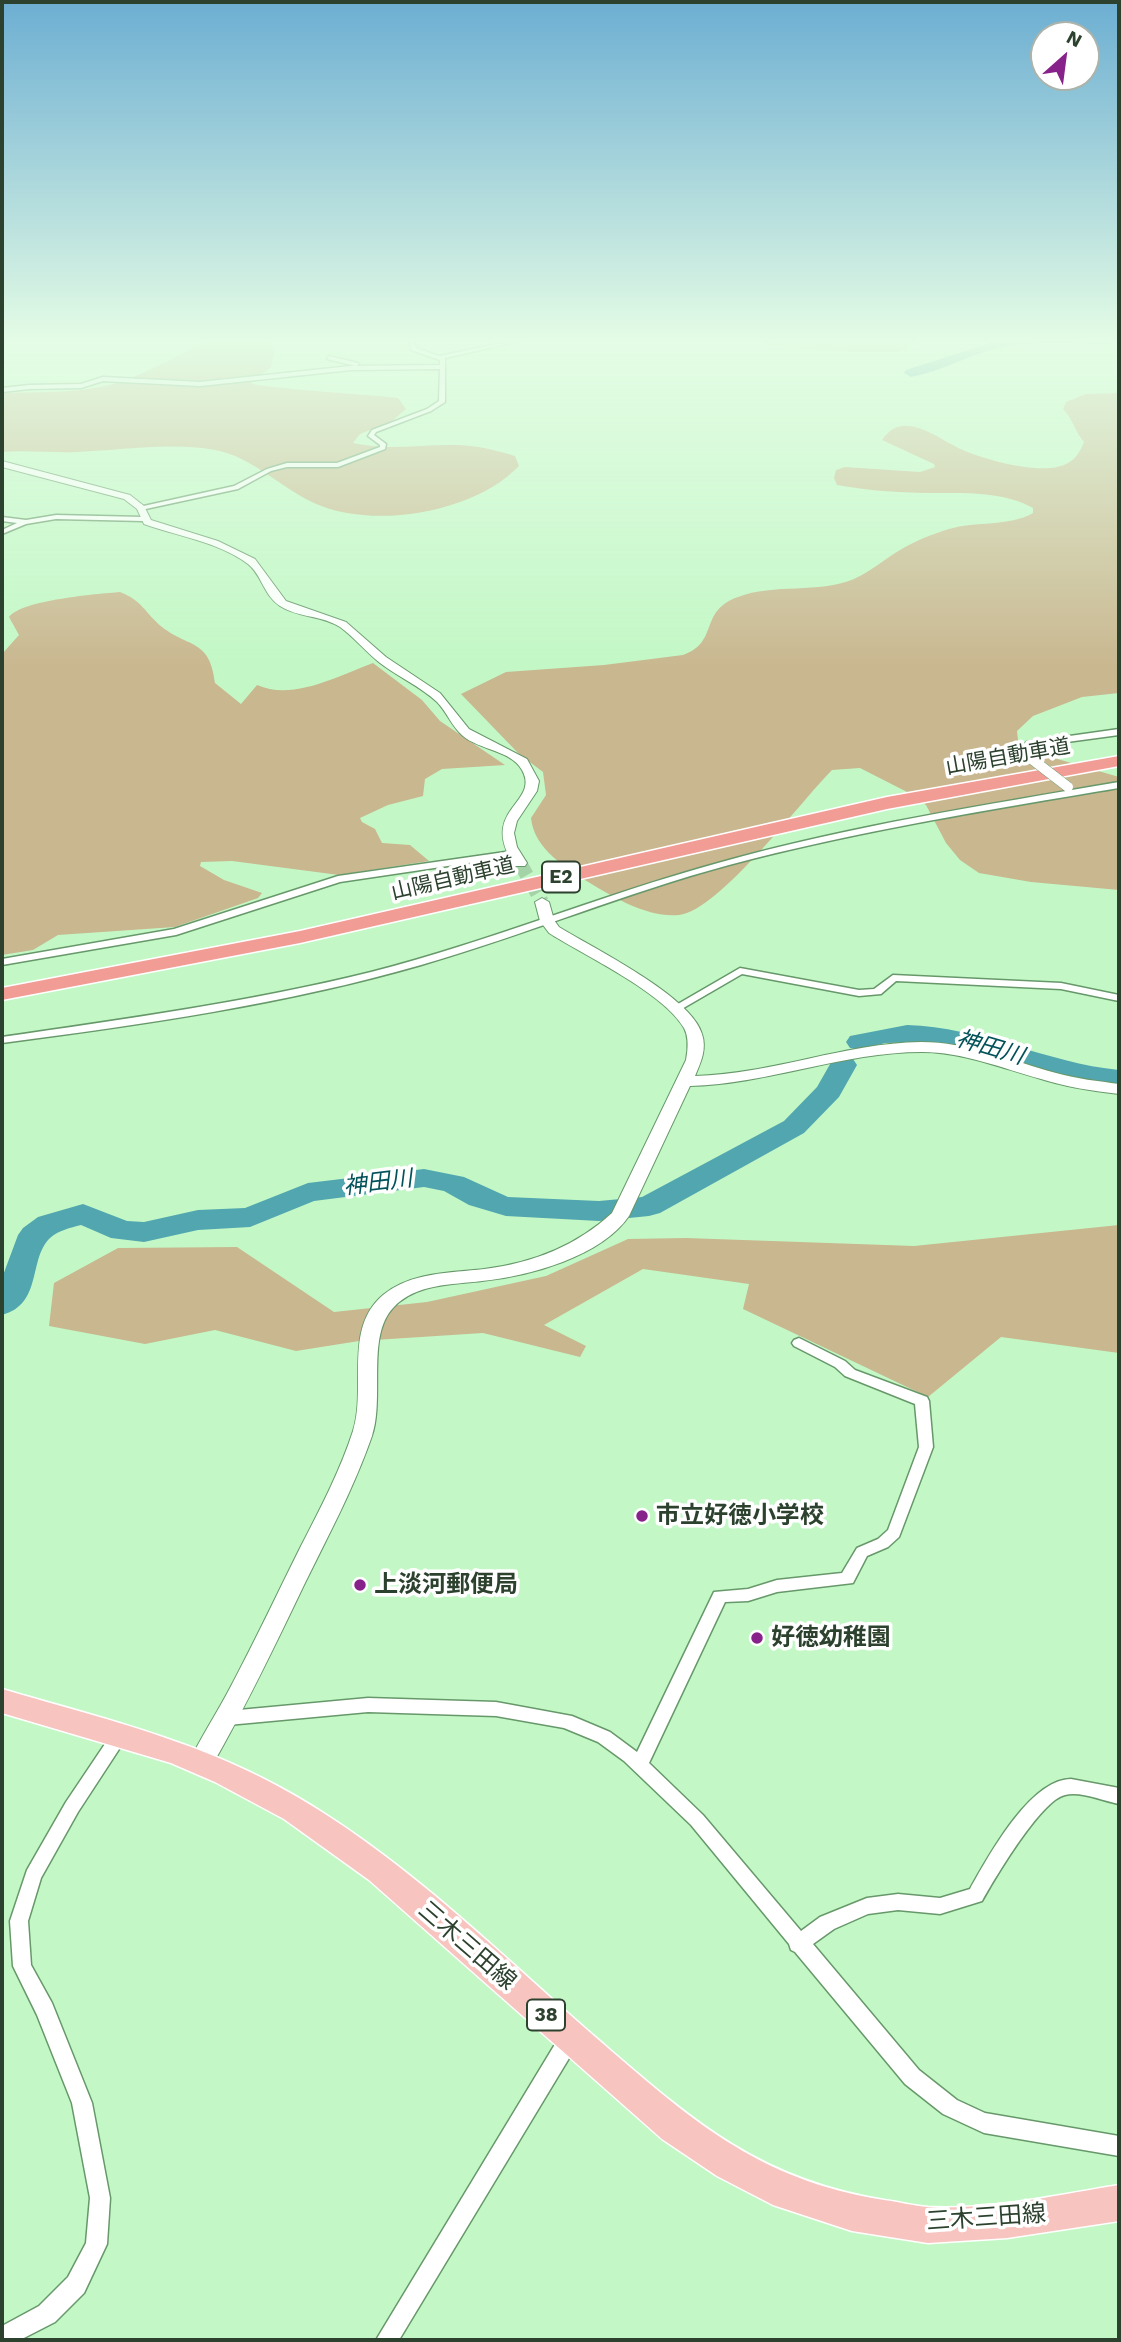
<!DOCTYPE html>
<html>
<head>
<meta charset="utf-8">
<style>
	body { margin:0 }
	#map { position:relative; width:1121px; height:2342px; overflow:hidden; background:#c3f8c6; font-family:"Work Sans",sans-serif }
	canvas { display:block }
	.frame { position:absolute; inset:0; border:4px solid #2c412e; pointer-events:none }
	.north { position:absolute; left:1030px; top:21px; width:70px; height:70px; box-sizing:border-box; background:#fff; border:2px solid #abb3ab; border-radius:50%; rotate:28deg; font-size:19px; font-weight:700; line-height:28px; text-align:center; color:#2c412e }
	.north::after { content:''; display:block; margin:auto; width:24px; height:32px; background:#86228a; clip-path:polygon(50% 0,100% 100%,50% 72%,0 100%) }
</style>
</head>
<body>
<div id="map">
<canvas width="1121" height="2342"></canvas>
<div class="frame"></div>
<div class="north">N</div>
</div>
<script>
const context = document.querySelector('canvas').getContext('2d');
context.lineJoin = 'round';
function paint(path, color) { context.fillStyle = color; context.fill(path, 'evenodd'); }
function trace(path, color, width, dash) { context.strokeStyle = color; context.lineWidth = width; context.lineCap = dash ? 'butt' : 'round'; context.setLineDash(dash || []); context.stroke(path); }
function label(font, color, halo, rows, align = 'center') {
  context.font = font + ' "Work Sans","Noto Sans JP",sans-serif'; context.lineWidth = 7; context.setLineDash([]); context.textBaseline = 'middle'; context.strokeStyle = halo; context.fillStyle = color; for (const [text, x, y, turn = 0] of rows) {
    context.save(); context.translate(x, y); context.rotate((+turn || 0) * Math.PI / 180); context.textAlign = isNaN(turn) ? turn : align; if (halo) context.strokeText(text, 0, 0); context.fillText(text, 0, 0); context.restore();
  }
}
paint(new Path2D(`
	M208,340H267L275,347L271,367L251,383C257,388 377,395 398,398L406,409L392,421L360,434L353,443C388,451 421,444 456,445C476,445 495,450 515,456L519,466C474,513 373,530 314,503C281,488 251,456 215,450C170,442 122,450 77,452C52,453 27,450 2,452V393C30,392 60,393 88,389C131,384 170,359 208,340Z
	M922,340L898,352H853L768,346L761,341Z
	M1119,393V693L1082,697L1033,716L1017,731L1018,740L1054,758L1119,777V890L1031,882L979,873L960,860L946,843L926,805L911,794L860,768L832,770C801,801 719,911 679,915C648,918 615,898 590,883C566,868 534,849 531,818L546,795L543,772L519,754L461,694L506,672L604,665L683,655C720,642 698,611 738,597C774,583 818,594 854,579C870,572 885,559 900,550C915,541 932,534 949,529C976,521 1008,527 1033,513V508C1005,492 967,493 936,493C903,493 870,491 837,485L834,478L836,470L845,467L920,472L935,467L934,464L882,440C903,407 939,440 963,450C986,460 1045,477 1068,463C1077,458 1080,451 1084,442C1075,432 1073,419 1063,409L1066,402L1086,394Z
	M120,592C143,601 145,613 162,627C189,648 210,639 215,683L241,704L257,685C293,701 338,676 373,663L422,700L440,721L505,765L442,769L425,779L423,796L388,805L360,818L362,822L375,829L382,843L410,845L429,861L339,875L232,861L201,862L200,866L224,880L262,893L258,898L175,927L58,935L33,950L2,955V654L19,635L9,617C22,600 96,594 120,592Z
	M1119,1225V1353L1001,1337L928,1397L743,1309L749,1284L643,1269L544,1325L586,1346L580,1357L483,1333L359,1341L296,1351L215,1330L145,1344L49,1326L54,1283L118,1248L237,1247L334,1312L427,1302L546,1276L628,1239L686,1238L914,1246Z`), '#c9b78f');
paint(new Path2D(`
	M999,340H1118L1111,344C1076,344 1038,340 1003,347C972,353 943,371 911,377L904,373L906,370Z
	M907,1025C981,1027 1047,1063 1119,1070V1086L1063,1078L968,1049L930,1042L885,1043L860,1050L850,1048L846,1042L850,1036Z
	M843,1057L853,1059L857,1065L839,1097L804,1133L660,1213L649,1216L599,1221L506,1216L469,1205L444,1191L424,1187L314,1201L250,1227L198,1230L144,1242L111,1238L81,1225C70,1228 59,1230 50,1238C28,1259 43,1304 2,1315V1278L18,1235L23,1228L38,1217L83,1204L127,1221L144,1222L198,1210L245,1208L308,1183L424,1169L464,1177L508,1197L599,1201L642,1197L784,1121L817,1087L833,1059Z`), '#52a6b0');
trace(new Path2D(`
	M520,863L542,902`), '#a5d3a8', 14, [14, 7]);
const street = new Path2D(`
	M409,340H413L416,348L439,356L516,340H525L445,358V402L431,411L376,432L374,435L386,444L385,449L338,467H287L271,471L238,489L141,510L139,509V507L234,486L267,469L287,463H337L380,447V445L368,436L372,430L427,409L439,401L440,369L351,370L200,386L103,381L81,388L29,389L2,392V388L29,385L81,384L103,377L200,382L351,366L440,365V360L411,350Z
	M329,356L358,363L359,364L356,366L327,359Z
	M56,515L143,517L146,519L143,521L56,519L26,524L2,534V530L17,523L2,521V517L26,520Z
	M1119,729V735L1030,747L1020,753L1016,750L1027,742Z
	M1119,782V788C988,810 857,831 729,865C625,893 525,935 421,965C286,1004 141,1025 2,1043V1037C125,1019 250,1002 371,972C489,942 601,895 718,863C849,826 985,805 1119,782Z
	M512,851L515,852V856L340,882L176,935L2,965V959L174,929L338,876Z
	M740,968L859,990L874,989L893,975L1061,983L1119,995V1001L1061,989L896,981L881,994L859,996L742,974L680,1010L676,1011L671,1008Z
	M799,1338L845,1361L855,1370L927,1397L929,1401L933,1447L899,1537L888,1547L867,1556L853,1583L777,1592L748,1601L725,1602L649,1763L703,1815L801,1931L820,1917L867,1898L898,1894L940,1898L970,1889C988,1857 1030,1779 1071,1779L1119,1788V1804C1103,1801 1081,1791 1065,1795C1041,1800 995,1878 982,1901L940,1914L898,1910L868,1914L834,1929L813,1944L919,2070L957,2100L985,2113L1119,2136V2156L984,2133L943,2114L905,2084L795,1952L791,1950L789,1944L691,1825L624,1761L598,1742L564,1728L496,1716L368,1712L228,1725L222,1723L220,1718L222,1713L228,1711L368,1698L496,1702L572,1716L610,1732L637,1752L714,1592L748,1589L777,1580L842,1573L857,1548L878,1539L888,1530L919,1447L915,1404L845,1376L835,1367L794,1346L792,1343L794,1340Z
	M119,1730L125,1732L127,1737L78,1812L41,1878L28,1921L31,1965L52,2003L92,2103L110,2198L107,2244L84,2293L55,2322L20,2340H2V2326L39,2306L68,2277L86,2243L90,2198L72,2103L37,2015L13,1966L10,1921L27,1870L66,1802L113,1732Z
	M570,2029L577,2031L580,2038L577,2045L399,2340H376L563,2031Z`);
const secondary = new Path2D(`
	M2,461L130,495L144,506L151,520L218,541L255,559L286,601L346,622L386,657L440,693L469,729L527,759L539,781L537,791L517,821L514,833L517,847L527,863L525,866H515C477,809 541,804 522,770C511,750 479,750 463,736C452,727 447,712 437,702C420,686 398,677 380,663C366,652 354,637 340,627C322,615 298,618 280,606C264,596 262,575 248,564C219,542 177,536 144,524L137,509L124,499L2,467Z
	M542,898L549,902L554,920L559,927C593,948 691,996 702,1034C707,1049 701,1062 695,1076C772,1074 845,1043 921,1042C968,1042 1012,1061 1056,1073C1077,1079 1098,1081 1119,1084V1094C1093,1091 1066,1087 1041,1079C1001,1068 963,1052 922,1052C843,1052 769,1084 690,1086L629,1216C601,1257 529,1276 482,1281C452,1285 416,1283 393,1308C366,1337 385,1398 372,1436C354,1488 328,1536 304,1585C274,1648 244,1710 210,1769L201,1773L192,1769L189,1762C201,1737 217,1713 230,1688C255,1641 277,1594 301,1546C320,1509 340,1471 353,1431C367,1387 343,1329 383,1295C411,1272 450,1273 484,1269C533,1263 576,1246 612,1213L686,1060C688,1049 689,1037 684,1028C663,992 585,956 549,933L540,921L535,902Z`);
const primary = new Path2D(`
	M2,1689C121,1724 222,1746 328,1816C424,1878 508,1961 594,2036C688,2117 756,2180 884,2200C899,2202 914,2206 928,2207C992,2210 1057,2195 1119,2185V2221L1007,2238L928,2243L852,2231L773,2205L717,2176L662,2139L369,1880L284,1819L215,1782L171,1763L2,1713Z`);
const highway = new Path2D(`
	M1119,756V766L887,809L300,943L2,1000V988L300,931L887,797Z`);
trace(street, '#67986a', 3);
trace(secondary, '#67986a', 2);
trace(primary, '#fff', 3);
trace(highway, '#fff', 3);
paint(street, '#fff');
paint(secondary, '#fff');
paint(primary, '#f7c4bf');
paint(highway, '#f19d95');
const streetBridge = new Path2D(`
	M1020,750L1068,787`);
trace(streetBridge, '#67986a', 11, []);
trace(streetBridge, '#fff', 10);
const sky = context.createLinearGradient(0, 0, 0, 667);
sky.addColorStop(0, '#6caed2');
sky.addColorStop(0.51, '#e4fce5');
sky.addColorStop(1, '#e4fce500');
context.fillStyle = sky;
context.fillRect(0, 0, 1121, 667);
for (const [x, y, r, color] of [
	[642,1516,7,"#86228a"],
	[360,1585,7,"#86228a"],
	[757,1638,7,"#86228a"]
]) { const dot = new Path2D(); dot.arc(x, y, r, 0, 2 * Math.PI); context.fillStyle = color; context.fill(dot); trace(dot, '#fff', 2.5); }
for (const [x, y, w] of [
	[561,877,38],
	[546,2015,38]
]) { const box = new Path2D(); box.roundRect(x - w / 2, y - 15.5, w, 31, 5); context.fillStyle = '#fff'; context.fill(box); trace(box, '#2c412e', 2); }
label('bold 19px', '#2c412e', null, [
	["E2",561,877],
	["38",546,2015]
]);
label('21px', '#2c412e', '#fff', [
	["山陽自動車道",1008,757,-10],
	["山陽自動車道",453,879,-13]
]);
label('italic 23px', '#03525a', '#fff', [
	["神田川",990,1048,16],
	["神田川",378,1183,-7]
]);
label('bold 24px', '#2c412e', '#fff', [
	["市立好徳小学校",656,1516],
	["上淡河郵便局",374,1585],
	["好徳幼稚園",771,1638]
], 'left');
label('24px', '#2c412e', '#fff', [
	["三木三田線",467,1946,41],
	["三木三田線",986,2218,-4]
]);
</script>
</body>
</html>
